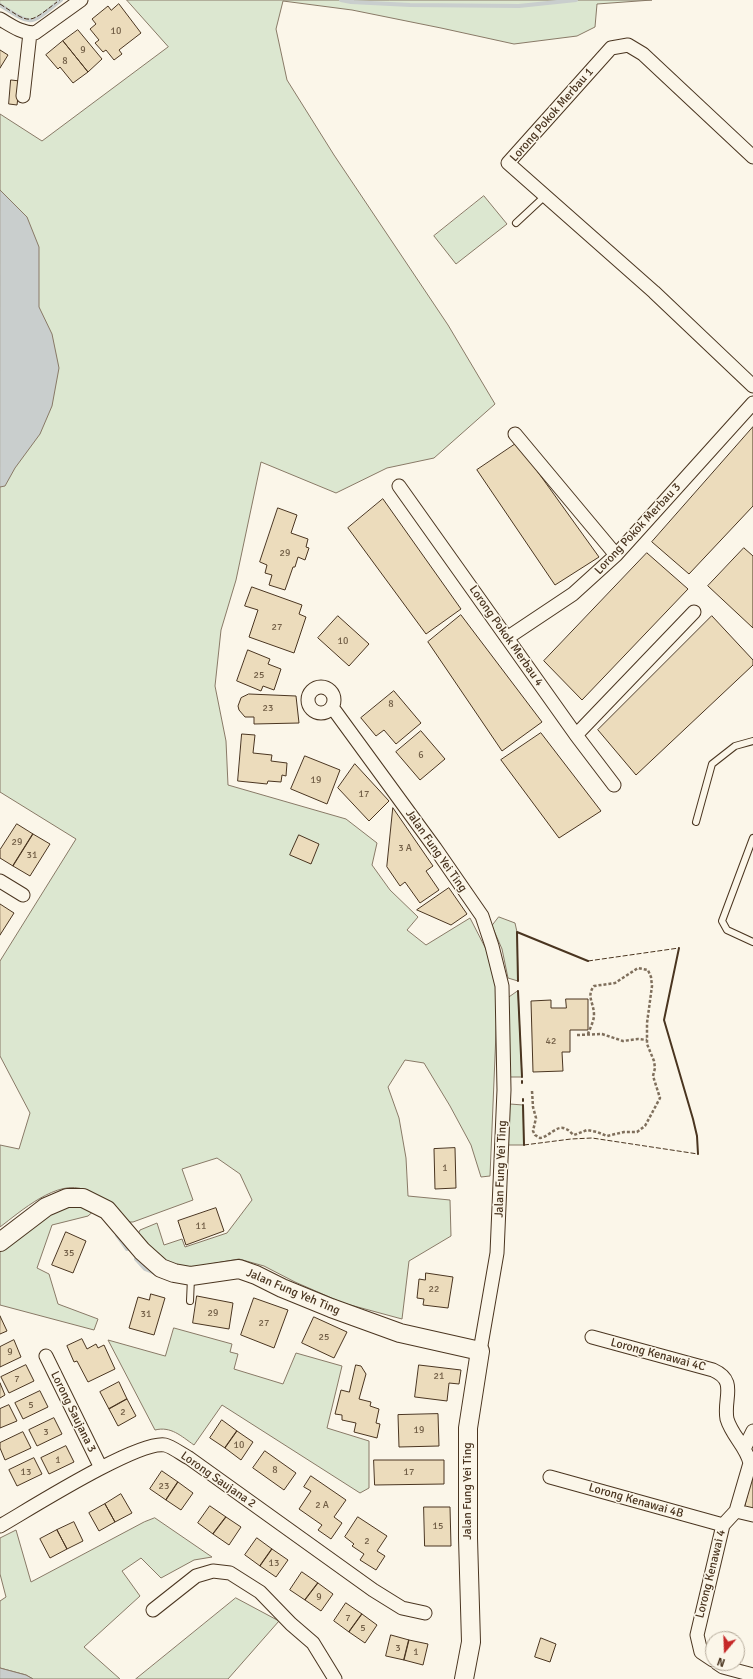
<!DOCTYPE html>
<html>
<head>
<meta charset="utf-8">
<style>
	body { margin:0 }
	#map { position:relative; width:753px; height:1679px; overflow:hidden; background:#fbf6e9; font-family:Signika,sans-serif }
	canvas { display:block }
	.north { position:absolute; left:705px; top:1631px; width:40px; height:40px; box-sizing:border-box; background:#fbf6e9; border:1px solid #b4a999; border-radius:50%; rotate:199deg; font-size:11px; font-weight:700; line-height:16px; text-align:center; color:#4a3520 }
	.north::after { content:''; display:block; margin:auto; width:14px; height:18px; background:#c62828; clip-path:polygon(50% 0,100% 100%,50% 72%,0 100%) }
</style>
</head>
<body>
<div id="map">
<canvas width="753" height="1679"></canvas>
<div class="north">N</div>
</div>
<script>
const context = document.querySelector('canvas').getContext('2d');
context.lineJoin = 'round';
function paint(path, color) { context.fillStyle = color; context.fill(path, 'evenodd'); }
function trace(path, color, width, dash) { context.strokeStyle = color; context.lineWidth = width; context.lineCap = dash ? 'butt' : 'round'; context.setLineDash(dash || []); context.stroke(path); }
function label(font, color, halo, rows, align = 'center') {
  context.font = font + ' Signika,sans-serif'; context.lineWidth = 3; context.setLineDash([]); context.textBaseline = 'middle'; context.strokeStyle = halo; context.fillStyle = color; for (const [text, x, y, turn = 0] of rows) {
    context.save(); context.translate(x, y); context.rotate((+turn || 0) * Math.PI / 180); context.textAlign = isNaN(turn) ? turn : align; if (halo) context.strokeText(text, 0, 0); context.fillText(text, 0, 0); context.restore();
  }
}
const green = new Path2D(`
	M0,0H61C31,25 34,27 0,5Z
	M127,0H652L597,4L595,27L577,36L514,44L441,28L352,10L283,1L276,29L287,80L334,155L448,325L495,404L434,458L387,468L336,493L261,462L236,580L221,630L215,686L226,741L228,785L346,819L377,843L372,865L390,890L418,917L407,930L426,945L470,918L488,953L496,982L497,1009L490,1176L481,1177L471,1145L450,1106L424,1063L405,1060L388,1087L399,1118L406,1158L408,1196L450,1200L451,1236L409,1261L402,1319L343,1303L295,1282L264,1266L239,1259L193,1267L175,1266L163,1262L137,1236L140,1230L157,1223L164,1245L182,1239L185,1247L227,1233L252,1200L240,1174L217,1158L182,1169L193,1200L133,1222H128C116,1213 97,1196 85,1190C58,1178 20,1212 0,1227V1145L19,1149L30,1113L0,1056V961L76,839L0,792V114L42,141L168,47Z
	M484,196L507,224L456,264L434,236Z
	M499,917L515,923L517,932L518,981L508,978L502,949L492,926Z
	M518,991L522,1077H510L508,998Z
	M510,1104L523,1105L524,1145H509Z
	M59,1203L96,1209L88,1216L52,1225L37,1268L49,1274L58,1304L98,1319L94,1330L0,1305V1245Z
	M174,1328L232,1344L230,1352L238,1354L234,1369L283,1384L296,1353L342,1366L327,1428L369,1441V1488L360,1493L222,1405L194,1445C181,1436 171,1426 155,1430L108,1340L165,1356Z
	M155,1518L212,1557L194,1560L161,1578L141,1558L122,1571L140,1596L84,1647L120,1679H33L26,1675L0,1668V1601L6,1597L0,1574V1538L16,1530L31,1582L144,1522Z
	M236,1598L279,1621L228,1679H136Z`);
paint(green, '#dce7d0');
trace(green, '#887966', 1);
const water = new Path2D(`
	M0,190L27,217L39,247V307L52,334L59,368L52,406L40,434L15,468L5,486L0,487Z
	M0,1668L26,1675L33,1679H0Z`);
paint(water, '#c9cecd');
trace(water, '#887966', 1);
trace(new Path2D(`
	M341,0L351,2
	M352,0L351,2L410,5L519,6L576,0
	M0,5C34,27 30,25 61,0
	M117,1235L127,1249
	M136,1259L145,1269L155,1273`), '#c9cecd', 4);
const building = new Path2D(`
	M119,4L141,33L119,50L122,54L114,60L106,50L103,52L95,43L99,40L90,29L96,24L92,19L108,6L111,10Z
	M78,30L102,59L88,72L63,41Z
	M63,41L88,72L73,83L60,67L58,69L46,55Z
	M0,50L8,55L0,68Z
	M11,80L20,81L17,105L9,104Z
	M753,427V506L689,574L652,542Z
	M517,443L599,557L555,585L477,470Z
	M383,499L461,609L426,634L348,528Z
	M278,508L297,515L291,533L308,539L306,547L309,548L305,560L298,557L295,567H293L285,590L269,585L272,575L265,573L267,565L260,562Z
	M744,548L753,556V628L708,586Z
	M647,553L688,589L582,700L544,661Z
	M252,587L302,605L299,614L306,617L294,653L249,637L258,610L245,606Z
	M461,615L542,722L502,751L428,642Z
	M338,616L369,644L349,666L318,638Z
	M712,616L753,660V665L636,775L598,730Z
	M248,650L270,659L268,664L281,669L274,690L263,686L261,691L237,681Z
	M394,691L421,723L396,744L384,730L376,736L361,718Z
	M249,694L296,696L299,723L254,724V717H245L239,710L238,706L241,698Z
	M421,731L445,759L420,780L396,752Z
	M541,733L601,811L559,838L501,760Z
	M242,734L255,735L253,753L272,755L271,761L287,763L286,776L282,775L281,782L268,781L267,784L238,781Z
	M305,756L340,770L327,804L291,789Z
	M355,764L389,801L369,821L338,788Z
	M393,808L433,866L426,871L439,890L420,903L405,882L400,886L387,867Z
	M17,824L33,834L13,866L0,858V850Z
	M33,834L50,844L30,876L13,866Z
	M299,835L319,844L311,864L290,855Z
	M449,888L467,914L451,925L417,910Z
	M0,904L14,913L0,935Z
	M566,999H588V1030H570V1052H562L563,1071L533,1072L531,1001L551,1000V1008H566Z
	M455,1148L456,1188L435,1189L434,1149Z
	M216,1208L224,1231L186,1245L178,1221Z
	M66,1232L86,1241L73,1273L52,1265Z
	M426,1273L453,1277L448,1308L423,1305L424,1299L417,1298L419,1279L425,1280Z
	M151,1294L165,1298L154,1335L129,1328L138,1297L149,1300Z
	M197,1296L233,1303L229,1329L193,1323Z
	M254,1298L288,1310L274,1348L241,1335Z
	M0,1316L7,1331L0,1334Z
	M314,1317L347,1332L334,1358L302,1343Z
	M82,1339L87,1349L96,1344L98,1348L104,1345L115,1369L88,1382L77,1361L74,1362L67,1346Z
	M14,1340L21,1357L0,1367V1347Z
	M26,1365L34,1381L9,1393L1,1377Z
	M356,1365L361,1366L366,1374L359,1399L371,1402L370,1406L379,1409L376,1423L380,1424L377,1438L354,1432L356,1423L342,1420V1415L335,1414L341,1390L349,1392Z
	M419,1365L461,1370L459,1384L449,1383L447,1401L415,1397Z
	M119,1382L127,1399L109,1409L100,1392Z
	M0,1383L5,1395L0,1398Z
	M40,1391L48,1407L23,1419L15,1403Z
	M127,1399L136,1416L118,1426L109,1409Z
	M9,1405L17,1421L0,1428V1409Z
	M438,1414L439,1446L399,1447L398,1415Z
	M54,1418L62,1434L37,1446L29,1430Z
	M222,1420L237,1431L225,1448L210,1438Z
	M237,1431L253,1442L241,1460L225,1448Z
	M23,1432L31,1448L5,1460L0,1448V1443Z
	M66,1446L74,1462L49,1474L41,1458Z
	M265,1451L296,1473L284,1490L253,1468Z
	M34,1458L42,1474L17,1486L9,1470Z
	M374,1460H444V1484L375,1485Z
	M162,1471L178,1482L166,1500L150,1489Z
	M753,1471V1509L745,1507Z
	M311,1476L346,1500L334,1517L342,1523L331,1539L318,1530L322,1525L299,1509L311,1491L304,1487Z
	M178,1482L193,1493L181,1510L166,1500Z
	M121,1494L132,1513L115,1522L105,1504Z
	M105,1504L115,1522L99,1531L89,1513Z
	M210,1506L226,1517L213,1534L198,1523Z
	M424,1507H450L451,1546H425Z
	M226,1517L241,1527L229,1545L213,1534Z
	M358,1517L387,1536L377,1551L385,1556L376,1570L360,1560L364,1554L352,1546L354,1544L345,1537Z
	M74,1522L83,1541L67,1549L57,1530Z
	M57,1530L67,1549L50,1558L40,1539Z
	M257,1538L272,1549L260,1566L245,1555Z
	M272,1549L288,1560L276,1577L260,1566Z
	M302,1572L318,1583L305,1600L290,1590Z
	M318,1583L333,1594L321,1611L305,1600Z
	M346,1603L362,1614L349,1632L334,1621Z
	M362,1614L377,1625L365,1643L349,1632Z
	M391,1635L409,1640L404,1660L386,1656Z
	M541,1638L556,1644L550,1662L535,1657Z
	M409,1640L428,1644L423,1665L404,1660Z`);
paint(building, '#ecdcbc');
trace(building, '#4a3520', 1);
const lane = new Path2D(`
	M516,223L545,196
	M696,822L712,764L735,746L753,741
	M753,838L722,921L727,930L753,942
	M190,1301L191,1278`);
const street = new Path2D(`
	M0,19C12,26 21,33 35,33L81,0
	M23,96L30,33
	M753,157L643,54L628,45L611,48L508,163L654,292L753,386
	M515,434L616,555
	M399,486L576,735L614,785
	M507,638L573,594L616,555L753,403
	M308 700a13 13 0 1 1 26 0a13 13 0 1 1-26 0Z
	M332,707L435,848L482,916L492,946L502,986L504,1090L497,1253L480,1351
	M576,735L694,612
	M0,881L23,895
	M592,1337L713,1370C738,1381 723,1398 727,1419C732,1436 746,1446 750,1463L736,1511L723,1525L697,1635L701,1652L713,1660
	M46,1356L101,1468
	M744,1449L753,1431
	M550,1477L723,1525
	M736,1511L753,1515
	M0,1526C28,1510 138,1440 165,1445C171,1446 183,1455 189,1458L373,1590L402,1608L425,1613
	M153,1610L196,1576L213,1571L230,1573L260,1592L291,1624L313,1643L335,1679
	M717,1663L723,1667L753,1675`);
const secondary = new Path2D(`
	M0,1242L46,1207L67,1198H83L107,1210L142,1251L161,1268L174,1273L191,1276L239,1269L256,1275L282,1288L331,1308L400,1333L480,1351L468,1428V1538L471,1642L464,1679`);
trace(lane, '#4a3520', 8);
trace(street, '#4a3520', 15);
trace(secondary, '#4a3520', 20);
trace(new Path2D(`
	M577,1035L602,1034L623,1041L638,1039L647,1040
	M532,1091L533,1107L536,1118L533,1131L535,1135L540,1138C549,1137 557,1124 566,1129C569,1130 571,1133 574,1135L587,1130L597,1132L607,1136L624,1132H637L645,1126L660,1098L653,1076L655,1068L654,1061L647,1044V1023L652,986L651,977L648,970L638,968L615,983L594,986C586,996 594,1003 594,1015C594,1021 590,1028 588,1034`), '#7f6f5c', 2.5, [3, 2]);
trace(lane, '#fbf6e9', 6);
trace(street, '#fbf6e9', 13);
trace(secondary, '#fbf6e9', 18);
trace(new Path2D(`
	M59,0H60
	M0,4C31,24 27,25 57,2
	M588,961L679,948
	M524,1145L571,1139L592,1138L698,1154`), '#4a3520', 1, [5, 2]);
trace(new Path2D(`
	M679,948L664,1020L693,1119L697,1136L698,1154
	M518,981L517,932L588,961
	M518,991L522,1077
	M522,1081V1083
	M523,1099V1101
	M523,1105L524,1145`), '#4a3520', 2);
label('10px', '#725f47', null, [
	["10",116,31],
	["9",83,50],
	["8",65,61],
	["29",285,553],
	["27",277,627],
	["10",343,641],
	["25",259,675],
	["8",391,704],
	["23",268,708],
	["6",421,755],
	["19",316,780],
	["17",364,794],
	["29",17,842],
	["3 A",405,848],
	["31",32,855],
	["42",551,1041],
	["1",445,1168],
	["11",201,1226],
	["35",69,1253],
	["22",434,1289],
	["29",213,1313],
	["31",146,1314],
	["27",264,1323],
	["25",324,1337],
	["9",10,1352],
	["21",439,1376],
	["7",17,1379],
	["5",31,1405],
	["2",123,1412],
	["19",419,1430],
	["3",46,1432],
	["10",239,1445],
	["1",58,1460],
	["8",275,1470],
	["13",26,1472],
	["17",409,1472],
	["23",164,1486],
	["2 A",322,1505],
	["15",438,1526],
	["2",367,1541],
	["13",274,1563],
	["9",319,1597],
	["7",348,1618],
	["5",363,1628],
	["3",398,1648],
	["1",416,1652]
]);
label('12px', '#4a3520', '#fbf6e9', [
	["Lorong Pokok Merbau 1",552,115,-49],
	["Lorong Pokok Merbau 3",638,529,-47],
	["Lorong Pokok Merbau 4",506,636,55],
	["Jalan Fung Yei Ting",436,851,55],
	["Jalan Fung Yei Ting",501,1169,-88],
	["Jalan Fung Yeh Ting",293,1292,23],
	["Lorong Kenawai 4C",658,1355,15],
	["Lorong Saujana 3",73,1412,64],
	["Lorong Saujana 2",218,1480,35],
	["Jalan Fung Yei Ting",468,1491,-90],
	["Lorong Kenawai 4B",636,1501,16],
	["Lorong Kenawai 4",711,1574,-76]
]);
</script>
</body>
</html>
